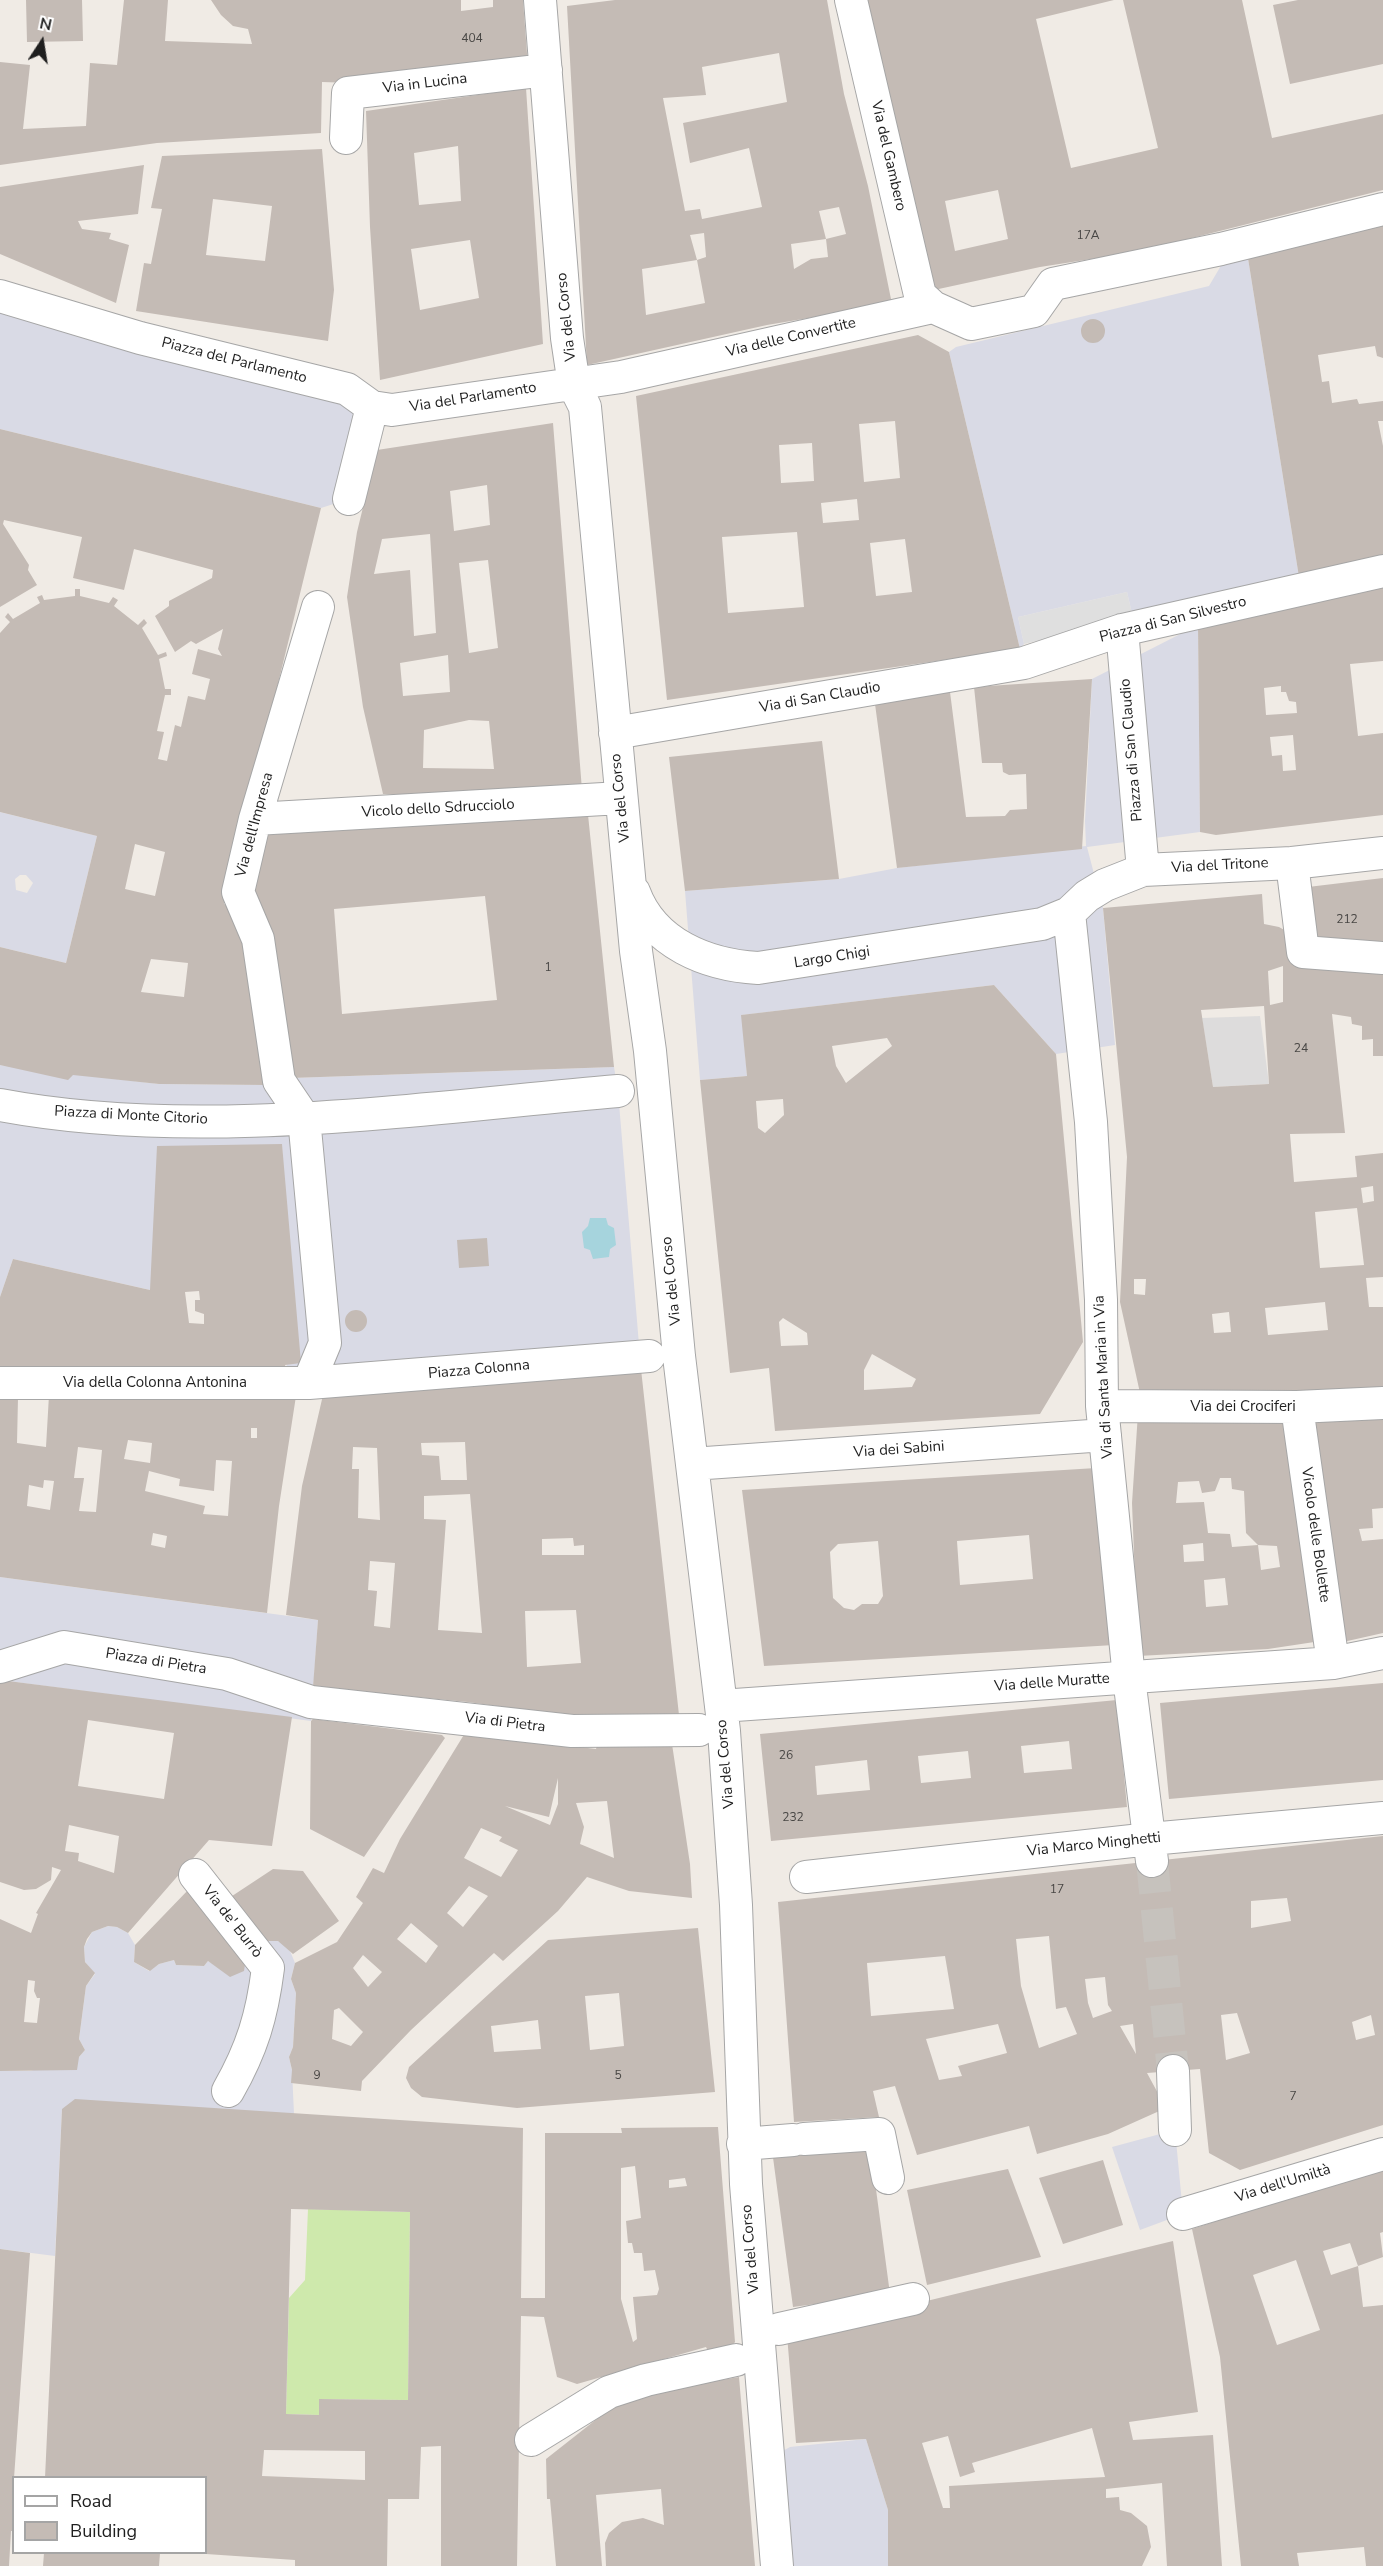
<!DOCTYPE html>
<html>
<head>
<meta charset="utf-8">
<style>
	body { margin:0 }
	#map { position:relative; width:1383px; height:2566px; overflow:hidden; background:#f0ebe5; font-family:"Nunito Sans",sans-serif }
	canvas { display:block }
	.legend { position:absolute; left:12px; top:2476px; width:195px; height:78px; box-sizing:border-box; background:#fff; border:2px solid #a5a5a5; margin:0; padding:8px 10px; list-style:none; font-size:18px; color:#1f1f1f }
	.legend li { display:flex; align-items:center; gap:12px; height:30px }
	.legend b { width:30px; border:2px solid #a5a5a5 }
	.north { position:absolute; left:12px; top:12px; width:60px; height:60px; -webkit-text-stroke:4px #fff; paint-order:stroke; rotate:12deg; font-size:16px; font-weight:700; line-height:24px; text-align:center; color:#1f1f1f }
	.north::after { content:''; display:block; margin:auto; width:21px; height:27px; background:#1f1f1f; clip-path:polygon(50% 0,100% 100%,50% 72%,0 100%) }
</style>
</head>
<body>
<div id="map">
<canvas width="1383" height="2566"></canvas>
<ul class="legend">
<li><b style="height:8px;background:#fff"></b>Road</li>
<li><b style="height:16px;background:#c4bbb5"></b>Building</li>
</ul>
<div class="north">N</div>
</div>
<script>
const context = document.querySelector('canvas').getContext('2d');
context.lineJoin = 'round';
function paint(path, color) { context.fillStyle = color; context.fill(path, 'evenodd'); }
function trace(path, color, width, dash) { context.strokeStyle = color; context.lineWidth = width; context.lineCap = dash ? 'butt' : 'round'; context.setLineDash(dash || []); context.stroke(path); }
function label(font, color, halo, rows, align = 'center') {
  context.font = font + ' "Nunito Sans",sans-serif'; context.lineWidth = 4.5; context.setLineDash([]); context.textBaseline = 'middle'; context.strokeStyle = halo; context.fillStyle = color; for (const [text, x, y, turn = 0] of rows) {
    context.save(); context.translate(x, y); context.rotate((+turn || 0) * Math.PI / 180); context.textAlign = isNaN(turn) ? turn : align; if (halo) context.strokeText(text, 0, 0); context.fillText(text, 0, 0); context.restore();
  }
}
paint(new Path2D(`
	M1260,1016L1269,1084L1213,1087L1202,1018Z`), '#dddcdc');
paint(new Path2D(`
	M308,2209L410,2212L408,2400L319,2399V2415L286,2414L289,2298L305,2280Z`), '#cee9ac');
paint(new Path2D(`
	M1127,592L1133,618L1024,644L1018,617Z`), '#dfdfdf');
paint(new Path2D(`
	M1229,252H1247L1299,577L1133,618L1127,592L1018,617L1024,644L1020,649L949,352L956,347L1209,286Z
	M0,296L372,407L349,499L321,508L0,429Z
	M1198,625L1200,832L1087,847L1103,908L1115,1045L1056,1054L994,985L742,1015L747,1076L700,1080L685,891L839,879L897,868L1086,846L1085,821L1092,679Z
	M0,812L97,836L66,963L0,947ZM20,875H26L33,883L27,893L16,890L15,879Z
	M0,1065L159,1084L266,1085L291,1078L614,1067L618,1091L641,1369L287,1376L282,1145L150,1290L13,1259L0,1297Z
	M0,1577L318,1620L311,1721L0,1680Z
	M108,1926L117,1927L128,1933L135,1945L134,1962L149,1971L159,1964L174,1960L176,1965L204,1966L208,1961L221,1968L243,1971L246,1958L260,1941H278L288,1946L295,1963L291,1979L296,1993L293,2047L289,2057L292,2070L294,2114L62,2109L55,2256L0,2249V2071H30L79,2057L85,2050L79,2039L86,1986L95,1974L85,1962L84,1947L92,1932Z
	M1175,2130L1183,2214L1140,2230L1112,2147Z
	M866,2439L888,2510V2566H777L768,2459L790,2447Z`), '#d9dae5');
paint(new Path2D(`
	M590,1218H606L608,1225L614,1228L616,1245L610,1249L609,1257L593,1259L590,1250L584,1248L582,1232L588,1226Z`), '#a6d4dd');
paint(new Path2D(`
	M26,0H82L83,41L27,42Z
	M124,0H168L165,41L252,44L248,29L233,26L221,15L211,0H461V11L493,7V0H523L528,67L353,83L322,82L321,133L157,143L0,165V62L30,65L23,129L86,126L90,63L117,65Z
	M615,0H827L844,94L868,186L892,304L767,325L587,365L567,6ZM779,53L787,102L683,123L690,163L749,148L762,207L702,219L700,209L685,211L663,98L706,95L702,67ZM839,207L846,234L826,239L828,257L811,259L794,269L791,244L826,239L819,211ZM704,233L706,257L697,260L705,303L646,315L642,269L697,260L690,235Z
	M863,0H1114L1036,19L1071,168L1158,148L1123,0H1242L1272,138L1383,114V190L1136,252L1040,267L934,290ZM998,190L1008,239L955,251L945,201Z
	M1298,0H1383V64L1290,84L1273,5Z
	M526,88L543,344L380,380L370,227L366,111ZM458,146L461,201L419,205L414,153ZM470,240L479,298L420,310L411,249Z
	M322,149L334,290L328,341L136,311L144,263L151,264L162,209L151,208L162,156ZM213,199L272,206L265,261L206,255Z
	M144,165L138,214L78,221L82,229L111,233L109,239L129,245L116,303L0,254V187Z
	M1383,223V358L1377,356L1375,346L1318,355L1322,382L1329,381L1332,403L1357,399L1359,404L1383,401V421H1378L1383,446V562L1299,577L1247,252Z
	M1081 331a12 12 0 1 1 24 0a12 12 0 1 1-24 0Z
	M918,335L949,352L1020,649L667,700L636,396ZM895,421L900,478L864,482L859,424ZM812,443L814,481L781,483L779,445ZM857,499L859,520L823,523L821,503ZM797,532L804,607L728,613L722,537ZM905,539L912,592L876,596L870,543Z
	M553,423L582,790L460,797L383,794L363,707L347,597L357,532L377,450ZM487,485L490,525L454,531L450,491ZM430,534L436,633L414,636L410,570L374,574L382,539ZM488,560L498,648L469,653L459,563ZM448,655L450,692L403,696L400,663ZM469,720L489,721L494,769L423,768L424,730Z
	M0,429L321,508L224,904L242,910L266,1085L159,1084L73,1075L68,1080L0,1065V947L66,963L97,836L0,812V633L10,622L5,617L8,613L13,619L40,603L37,597L42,595L44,600L75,596V589H80V596L109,603L113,597L118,600L114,606L138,625L144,619L147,623L142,628L158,655L166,652L167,656L159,659L165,689H171V695H165L157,731L164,732L158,759L167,761L175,725L181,727L188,696L205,700L210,679L192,674L198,649L222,656L218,649L223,629L196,644L191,641L175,652L155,616L169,606V601L212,578L213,570L134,549L124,590L73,578L82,537L4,520L3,524L29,565L28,570L37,585L0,607ZM135,844L165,852L155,896L125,889ZM151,959L188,963L184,997L141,992Z
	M1383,583V661L1350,664L1358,736L1383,733V815L1216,835L1200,832L1198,625ZM1281,686V692H1286L1289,701L1296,702L1297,713L1266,715L1264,688ZM1293,735L1296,770L1283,771L1282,755L1272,756L1270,737Z
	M1092,679L1082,849L897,868L875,704L950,692L966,817L1005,816L1010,810L1027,809L1026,774L1009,775L1003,772L1002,763H982L974,687Z
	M822,741L839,879L685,891L669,757Z
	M587,805L614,1067L291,1078L243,891L257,836ZM485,896L497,1000L342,1014L334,909Z
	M1383,878V951L1312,944L1308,887Z
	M1262,894L1264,924L1279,927L1286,931L1292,953L1289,960L1383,969V1056H1373V1039L1362,1040V1026L1352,1024L1351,1017L1332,1014L1345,1133L1290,1134L1294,1182L1357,1177L1355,1156L1383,1153V1277L1366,1278L1369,1307H1383V1390L1271,1395L1140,1393L1120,1302L1127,1157L1103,908ZM1283,966V1002L1270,1005L1268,971ZM1264,1006L1269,1084L1213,1087L1201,1010ZM1373,1186L1374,1201L1363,1203L1361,1188ZM1357,1208L1364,1265L1320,1268L1315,1212ZM1134,1279H1146L1145,1295L1134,1294ZM1325,1302L1328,1330L1268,1335L1265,1308ZM1229,1312L1231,1332L1214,1333L1212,1314Z
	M994,985L1056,1054L1083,1342L1040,1414L775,1431L769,1368L730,1373L700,1080L747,1076L741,1015ZM887,1038L892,1046L846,1083L836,1066L832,1046ZM783,1099L784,1115L765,1133L758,1128L756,1101ZM783,1318L807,1333L808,1345L781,1346L779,1322ZM872,1354L916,1379L912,1387L864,1390V1370Z
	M282,1144L301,1363L285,1365L287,1376L0,1375V1297L13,1259L150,1290L157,1146ZM199,1291L200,1300H195V1311L204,1314V1324L189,1323L185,1292Z
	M487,1238L489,1266L459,1268L457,1240Z
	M345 1321a11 11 0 1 1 22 0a11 11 0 1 1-22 0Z
	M641,1369L679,1715L601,1721L468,1702L313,1687L318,1620L286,1615L302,1486L323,1395ZM465,1442L467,1480H441L439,1456L422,1455L421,1443ZM353,1447L377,1448L380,1520L358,1518L359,1469H352ZM470,1494L482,1633L438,1630L446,1520L424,1519V1496ZM573,1538L574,1546L584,1545V1555H542V1539ZM370,1561L395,1563L390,1628L374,1626L377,1591L368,1590ZM576,1610L581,1663L527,1667L525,1611Z
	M49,1395L200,1400L216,1396H296L279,1506L267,1613L0,1577V1398H18L17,1443L46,1447ZM251,1428H257V1438H251ZM128,1440L152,1443L150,1463L124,1459ZM78,1447L102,1450L96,1512L79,1511L84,1478H74ZM216,1460L232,1461L228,1516L203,1514L205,1506L145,1491L149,1471L180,1479L179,1486L214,1491ZM44,1480L54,1481L50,1510L27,1506L29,1485L43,1488ZM153,1533L167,1536L165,1548L151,1545Z
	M1138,1413L1288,1419L1321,1641L1268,1649L1138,1656L1132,1503ZM1220,1478H1231L1232,1489L1244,1491L1246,1533L1258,1545L1277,1546L1280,1567L1261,1570L1258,1545L1232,1547L1230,1534L1208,1533L1204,1502L1176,1503L1178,1482L1199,1481L1202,1493L1215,1491ZM1203,1543L1204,1561L1184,1562L1183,1545ZM1225,1578L1228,1605L1206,1607L1204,1580Z
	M1383,1416V1508L1372,1509L1373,1528L1359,1529L1362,1541L1383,1539V1633L1343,1642L1306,1419Z
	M1096,1468L1114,1645L764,1666L742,1490ZM1029,1535L1033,1579L960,1585L957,1541ZM878,1541L883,1596L878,1604H862L854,1610L844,1608L833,1598L830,1552L838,1544Z
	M0,1680L292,1717L272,1846L209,1840L128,1933L117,1927L108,1926L92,1932L87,1939L84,1947L85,1962L95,1973L86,1986L79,2039L85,2050L79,2057L77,2070L0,2071V1919L31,1933L38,1914L36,1913L61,1870L52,1867L51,1880L36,1889L24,1890L0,1882ZM88,1720L174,1733L164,1799L78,1786ZM69,1825L119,1836L114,1873L78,1861L79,1853L65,1851ZM28,1980L35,1981L34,1991L37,1998H40L37,2023L24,2022Z
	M1383,1683V1780L1169,1799L1160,1703Z
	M1117,1700L1127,1807L771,1841L760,1734ZM1069,1741L1072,1769L1024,1773L1021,1746ZM968,1751L971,1778L921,1783L918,1756ZM867,1760L870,1790L817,1795L815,1766Z
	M313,1719L442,1735L445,1738L364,1857L310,1829L311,1721Z
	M465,1733L596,1749L598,1741L672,1744L690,1864L692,1898L629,1891L587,1877L558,1911L503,1961L494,1953L411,2030L362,2081L361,2091L291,2083L292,2070L289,2057L293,2047L296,1993L291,1979L295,1963L337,1942L363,1903L356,1897L373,1868L384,1873L400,1839ZM558,1778V1804L550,1825L505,1806L549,1817ZM607,1801L614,1858L580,1844L584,1827L576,1803ZM481,1828L502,1837L499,1841L518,1850L501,1877L464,1858ZM469,1886L488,1896L463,1927L447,1913ZM411,1923L438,1946L426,1963L397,1939ZM363,1955L382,1972L368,1987L353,1968ZM339,2008L363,2032L351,2046L332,2039L334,2010Z
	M1383,1836V2125L1240,2170L1209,2153L1200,2069L1147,2073L1166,2108L1108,2134L1037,2154L1029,2126L917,2155L895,2086L873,2091L879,2117L794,2122L778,1902ZM1287,1898L1291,1921L1251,1928V1901ZM1049,1936L1056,2009L1066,2007L1077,2034L1039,2048L1021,1986L1016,1939ZM945,1956L954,2009L871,2016L867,1963ZM1105,1977L1108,2005L1112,2011L1093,2018L1088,2003L1085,1979ZM1237,2013L1250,2053L1226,2060L1221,2015ZM1371,2015L1375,2035L1356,2040L1352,2022ZM998,2024L1007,2053L958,2066L962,2076L939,2080L926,2039ZM1133,2024L1136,2054L1120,2026Z
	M273,1869L303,1871L339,1921L293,1954L278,1941H260L223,1902Z
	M190,1888L246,1958L244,1971L230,1977L208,1961L204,1966L176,1965L174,1960L159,1964L150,1971L134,1962L135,1945Z
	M698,1928L715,2092L517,2108L422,2097L411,2088L406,2078L409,2067L548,1940ZM619,1993L624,2046L590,2050L585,1996ZM538,2020L541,2049L494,2052L491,2026Z
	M75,2099L523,2128L521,2298H545V2133H622L621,2128L718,2127L735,2342L729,2350L710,2355L706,2347L577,2384L557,2377L544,2317L521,2316L517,2566H441V2446L421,2447L419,2499H388L387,2566H295V2560L206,2554V2478H45L62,2109ZM635,2166L641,2218L626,2221L628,2243H632L634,2253H642L644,2271L655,2270L659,2289L657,2295L633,2297L637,2339L633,2342L621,2299V2168ZM685,2178L687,2186L669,2188V2180ZM291,2209L410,2212L408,2400L319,2399V2415L286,2414ZM264,2450L365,2451V2480L262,2476Z
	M869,2137L890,2294L793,2307L772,2150Z
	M1103,2160L1123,2225L1063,2244L1039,2178Z
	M1383,2166V2232L1380,2233L1383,2257L1358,2266L1363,2307L1383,2305V2566H1366L1364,2547L1297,2553L1299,2566H1241L1220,2357L1192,2229ZM1350,2243L1358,2266L1331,2275L1323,2251ZM1296,2260L1320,2330L1277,2345L1253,2275Z
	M1008,2169L1041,2257L927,2285L907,2190Z
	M1173,2241L1198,2412L1129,2422L1133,2440L1213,2435L1222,2566H1167L1162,2483L1106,2489V2498L1119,2497L1120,2510L1131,2513L1147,2526L1151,2547L1142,2566H888V2510L866,2439L796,2443L787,2335ZM1092,2428L1105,2477L949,2486L950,2508H943L922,2443L948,2436L960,2477L975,2472L972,2463Z
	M0,2249L30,2253L14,2478V2531H11L9,2566H0Z
	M739,2377L755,2566H606L605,2543L609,2533L622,2522L643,2518L664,2525L661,2489L596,2495L602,2566H556L550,2499H547L546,2459L626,2396Z
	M44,2553H160L159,2566H43Z`), '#c4bbb5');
trace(new Path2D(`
	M1152,1861L1173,2071`), '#c6c2bd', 32, [32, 16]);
const minor = new Path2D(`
	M540,0L567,338L574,385L585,407L636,951L650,1051L679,1356L724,1731L736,1905L746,2184L777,2566
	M851,0L920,295L933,307L971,324L1034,311L1053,284L1221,249L1383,209
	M346,138L348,93L546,70
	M0,296L140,338L347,389L372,407L392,410L621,377L933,307
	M349,499L372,407
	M1122,630L1143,870
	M615,733L1024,663L1122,630L1383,571
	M255,819L621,798
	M1292,863L1303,952L1383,958
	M634,892C653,944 707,965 758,968L1042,924L1069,913L1087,896L1105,885L1143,870L1292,863L1383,853
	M1069,913L1091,1122L1101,1300L1102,1406L1129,1678L1152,1861
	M0,1105C196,1142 420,1108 618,1091
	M313,1372L325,1343L304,1118L279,1081L258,939L238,892L255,819L318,607
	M0,1383H309L649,1356
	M1102,1406L1297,1407L1383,1403
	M1297,1407L1333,1663
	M692,1464L1105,1435
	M0,1667L64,1647L227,1674L311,1702L572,1731L699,1730
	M721,1706L1333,1663L1383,1653
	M195,1875L268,1968C262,2016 252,2049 228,2091
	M806,1877L1150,1839L1383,1818
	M1173,2071L1175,2130
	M804,2139L879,2134L888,2178
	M743,2144L793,2140
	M1183,2214L1383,2154
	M779,2329L913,2299
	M531,2440L609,2392L646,2380L736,2360`);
trace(minor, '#a6a6a6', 34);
trace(minor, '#fff', 32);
label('12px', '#484644', null, [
	["404",472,39],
	["17A",1088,236],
	["212",1347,920],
	["1",548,968],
	["24",1301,1049],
	["26",786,1756],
	["232",793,1818],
	["17",1057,1890],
	["9",317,2076],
	["5",618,2076],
	["7",1293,2097]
]);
label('15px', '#1f1f1f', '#fff', [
	["Via in Lucina",425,84,-7],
	["Via del Gambero",888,156,77],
	["Via del Corso",567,317,-96],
	["Via delle Convertite",791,338,-13],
	["Piazza del Parlamento",234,361,14],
	["Via del Parlamento",473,398,-9],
	["Piazza di San Silvestro",1173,620,-14],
	["Via di San Claudio",820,698,-10],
	["Piazza di San Claudio",1132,750,-95],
	["Via del Corso",621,798,-96],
	["Vicolo dello Sdrucciolo",438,809,-3],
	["Via dell'Impresa",255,825,-75],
	["Via del Tritone",1220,866,-3],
	["Largo Chigi",832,958,-9],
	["Piazza di Monte Citorio",131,1116,3],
	["Via del Corso",672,1281,-96],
	["Piazza Colonna",479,1370,-5],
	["Via di Santa Maria in Via",1104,1377,-93],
	["Via della Colonna Antonina",155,1383],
	["Via dei Crociferi",1243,1407],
	["Via dei Sabini",899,1450,-4],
	["Vicolo delle Bollette",1315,1535,82],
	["Piazza di Pietra",156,1662,9],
	["Via delle Muratte",1052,1683,-4],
	["Via di Pietra",505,1723,7],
	["Via del Corso",726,1764,-95],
	["Via Marco Minghetti",1094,1845,-6],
	["Via de' Burrò",232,1922,52],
	["Via dell'Umiltà",1283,2184,-17],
	["Via del Corso",751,2249,-95]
]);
</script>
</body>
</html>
